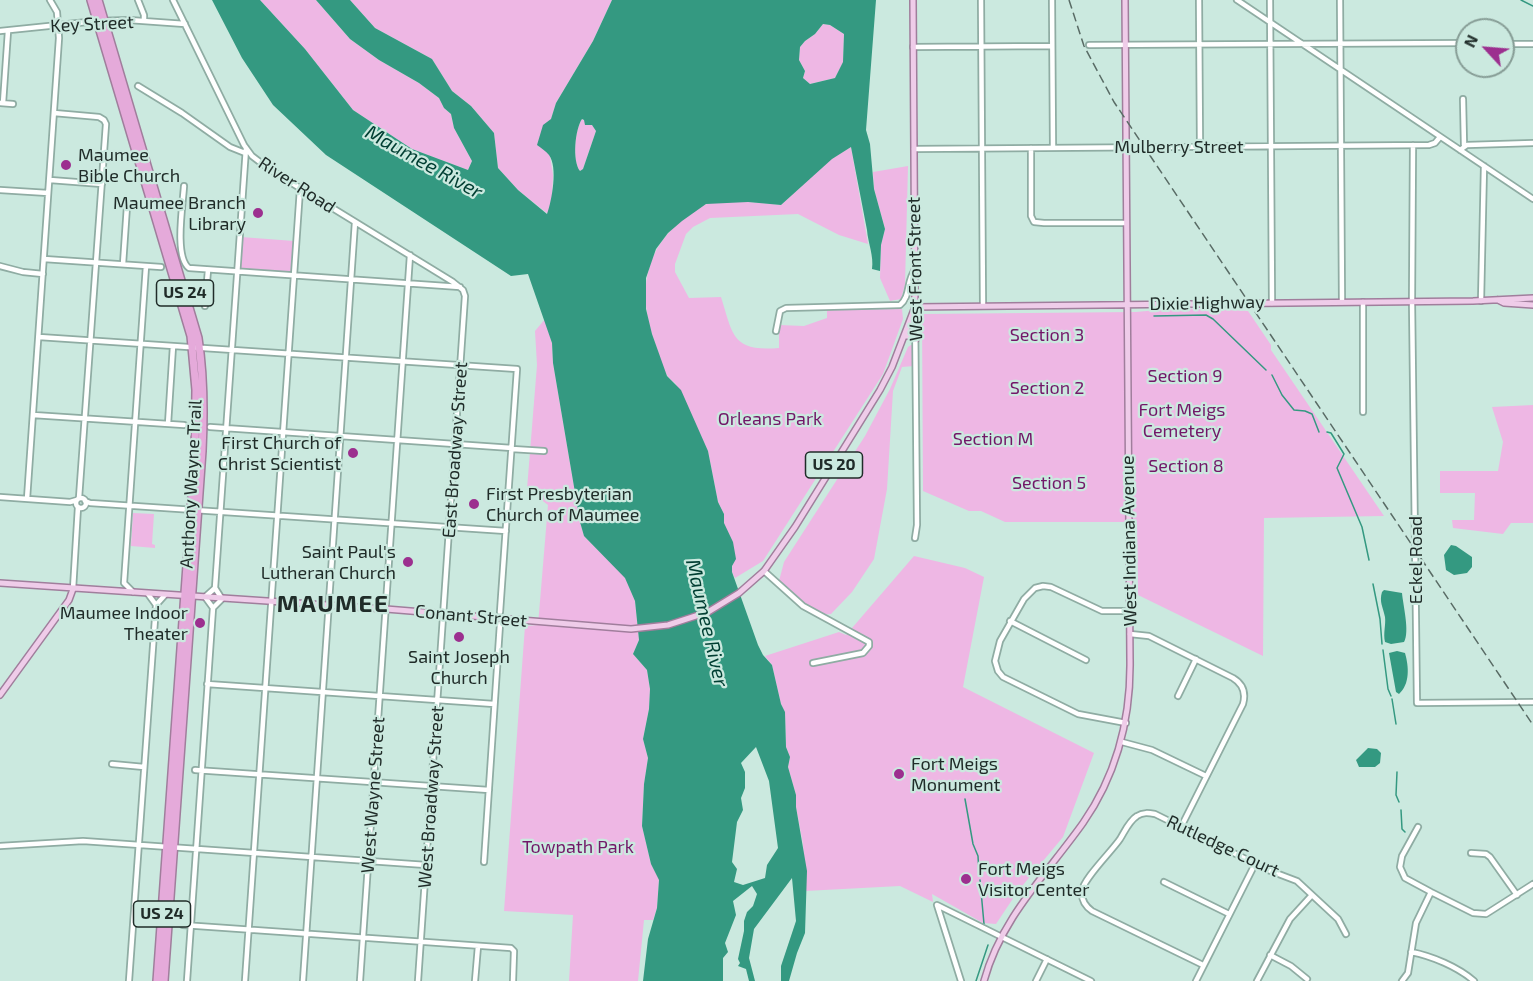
<!DOCTYPE html>
<html>
<head>
<meta charset="utf-8">
<style>
	body { margin:0 }
	#map { position:relative; width:1533px; height:981px; overflow:hidden; background:#cbe9df; font-family:"Exo 2",sans-serif }
	canvas { display:block }
	.north { position:absolute; left:1455px; top:18px; width:60px; height:60px; box-sizing:border-box; background:#cbe9df; border:2px solid #879d96; border-radius:50%; rotate:296deg; font-size:16px; font-weight:700; line-height:24px; text-align:center; color:#202c29 }
	.north::after { content:''; display:block; margin:auto; width:21px; height:27px; background:#9c2f8f; clip-path:polygon(50% 0,100% 100%,50% 72%,0 100%) }
</style>
</head>
<body>
<div id="map">
<canvas width="1533" height="981"></canvas>
<div class="north">N</div>
</div>
<script>
const context = document.querySelector('canvas').getContext('2d');
context.lineJoin = 'round';
function paint(path, color) { context.fillStyle = color; context.fill(path, 'evenodd'); }
function trace(path, color, width, dash) { context.strokeStyle = color; context.lineWidth = width; context.lineCap = dash ? 'butt' : 'round'; context.setLineDash(dash || []); context.stroke(path); }
function label(font, color, halo, rows, align = 'center') {
  context.font = font + ' "Exo 2",sans-serif'; context.lineWidth = 4.5; context.setLineDash([]); context.textBaseline = 'middle'; context.strokeStyle = halo; context.fillStyle = color; for (const [text, x, y, turn = 0] of rows) {
    context.save(); context.translate(x, y); context.rotate((+turn || 0) * Math.PI / 180); context.textAlign = isNaN(turn) ? turn : align; if (halo) context.strokeText(text, 0, 0); context.fillText(text, 0, 0); context.restore();
  }
}
paint(new Path2D(`
	M260,0H316L350,39L379,60L419,83L439,98L444,108L451,114L454,128L472,161L468,170L412,149L353,110L305,49Z
	M350,0H612L593,41L556,103L551,119L550,156L553,175L552,198L548,214L518,190L498,168L494,133L471,106L452,91L432,59L375,28Z
	M823,24L830,25L844,34L843,63L835,78L810,84L803,78L805,71L799,60L800,47L805,41L815,34Z
	M582,119L593,126L596,131L583,169L580,171C572,161 575,129 582,119Z
	M851,147L868,244L839,235L798,214L710,218L693,227L686,234L675,264V272L689,298L721,297C733,335 732,352 779,348V325L804,326L827,318V310L902,309L903,319L883,374L763,561L735,578L732,572L733,542L723,523L724,514L718,502L708,451L675,383C662,375 660,356 655,343C637,294 643,247 688,216C694,212 701,205 707,204C724,199 762,203 781,205L831,159Z
	M908,166L905,284L901,299L890,301L880,278L881,245L885,229L874,189L873,172Z
	M241,237L294,241L292,273L239,269Z
	M1179,308L1248,311L1271,345V350L1384,516L1264,518L1263,656L1138,595L1137,522H1005L981,511H969L923,491L922,314L1136,312Z
	M545,319L552,343L553,363L580,522L584,536L625,577L635,601L639,640L633,654L647,670L650,689L649,709L643,739L648,758L644,784L642,826L651,864L659,879L657,908L653,920H644L638,981H569L573,915L504,911L525,626L538,625L548,505L527,489L537,365L535,331Z
	M911,345H914V366L902,367L893,391L887,489L874,559L852,592L831,614L821,615L808,608L779,581L784,562L865,436L890,389L908,347Z
	M1533,405V523H1511L1503,534L1453,528L1452,520H1474L1475,493H1440V471H1498L1503,442L1492,407Z
	M133,513L154,514L152,544L155,545V548L131,546Z
	M914,556L965,568L984,577L963,687L1094,753L1063,837L1018,891L996,924L983,923L932,894L933,902L900,886L805,891L803,844L796,807V795L788,767L790,757L786,747L785,713L781,704L772,665L765,656L839,632L846,635Z`), '#eeb7e4');
paint(new Path2D(`
	M212,0H260L305,49L353,110L412,149L468,170L472,161L454,128L451,114L444,108L439,98L419,83L379,60L350,39L316,0H350L375,28L432,59L452,91L471,106L494,133L498,168L518,190L547,214C552,200 558,167 549,155C546,151 541,148 537,145L543,125L551,119L556,103L593,41L612,0H876L866,130L870,144L874,189L885,229L881,245L880,271L872,269C874,256 868,243 867,230L851,147L832,159L781,205L748,202L706,204L682,221L668,233L656,249L646,278V309L652,334L667,376L681,390L708,451L718,502L724,514V523L733,542L736,559L732,566V572L758,645L763,655L772,665L781,704L785,712L786,747L790,757L788,767L796,795V807L807,871L805,933L797,953L789,981H781V966L796,921L792,878L754,929L749,958L755,981H749L746,969L738,966L740,963L738,959L744,931V921L747,912L753,906L757,894L752,886L733,901L736,915L725,943L728,952L723,958V981H643L648,939L657,908L659,880L651,864L642,826L644,784L648,758L643,739L649,709L650,689L647,670L633,654L639,640L635,601L625,578L584,536L580,522L553,363L552,343L528,274L511,276L326,155L273,105L242,58ZM823,24L830,25L844,34L843,62L835,78L810,84L803,78L805,71L799,60L800,47L805,41L815,34ZM582,119L584,120L585,125H592L596,131L583,169L580,171C572,161 575,129 582,119ZM756,747L769,781L778,848L767,865L765,878L743,885L734,882L737,869L732,862L737,822L743,810L741,798L745,788V772L741,763Z
	M1451,545L1456,546L1472,557V567L1467,573L1454,575L1446,570L1444,555Z
	M1384,590L1402,593C1403,605 1410,632 1404,642L1391,644L1385,642C1383,633 1386,625 1385,617C1383,607 1379,602 1382,592Z
	M1397,651L1405,653C1409,667 1410,684 1399,694L1396,692L1389,653Z
	M1368,748L1377,749L1381,753L1380,763L1375,767H1359L1356,760Z`), '#349981');
trace(new Path2D(`
	M1521,0L1533,6
	M1154,316L1206,315L1213,319L1266,370
	M1272,375L1282,395L1294,410L1305,411L1312,414L1319,432
	M1327,432L1331,433L1344,454L1337,468L1362,527L1369,560
	M1373,584L1380,619L1382,644
	M1383,650L1388,689L1391,696
	M1392,699L1396,724
	M1397,772L1396,795L1399,802
	M965,799L973,844L978,856L979,873
	M1401,810L1402,829L1405,832
	M980,880L984,924
	M976,981L988,945`), '#349981', 1.5);
const minor = new Path2D(`
	M138,0L144,15V21
	M173,0L244,145L252,156L269,169L453,282L463,290L465,296L418,981
	M981,0L983,305
	M1052,0L1053,148
	M1199,0L1200,146
	M1237,0L1533,199
	M1270,0L1272,303
	M1340,0L1342,302
	M0,31L97,21L129,20L185,24
	M1503,44H1533
	M1089,45L1467,43
	M913,47L1052,46
	M138,86L182,113L230,147L245,153
	M1463,99L1464,145
	M0,103L13,104
	M3,103L8,31
	M54,113L99,117L104,120L106,124L79,498
	M1413,145L1412,301L1417,703L1533,702
	M1031,148V216L1034,222L1044,223H1126
	M914,149L1429,145L1435,143L1440,137
	M1460,150L1467,145L1533,143
	M50,180L102,184
	M184,186C183,204 174,257 189,268L460,287
	M0,190L48,193
	M44,259L161,267
	M123,264L127,206
	M0,266L23,272L43,274
	M1481,301L1484,166
	M1363,302V412
	M205,306L208,270
	M776,331L780,311L786,308L900,305C911,296 906,281 915,270
	M39,337L517,369L500,612
	M33,415L184,425
	M168,424L173,346
	M210,427L512,448
	M512,449L544,451
	M0,497L70,502L77,500
	M76 503a5 5 0 1 1 10 0a5 5 0 1 1-10 0Z
	M27,499L59,38L57,12L50,0
	M85,501L90,503L506,531
	M915,538L917,525L915,307
	M764,571L803,606L869,642V646L863,653L813,663
	M73,589L78,507
	M133,592L124,583L146,266
	M148,594L156,605
	M213,608L205,597L215,588
	M1010,621L1086,660
	M1130,634L1149,636L1233,678C1243,684 1246,693 1243,704L1181,827
	M207,684L494,704
	M1178,696L1196,659
	M1126,723L1078,714L1003,677L998,671L995,661L1000,641L1024,599L1035,588L1043,586L1051,587L1102,611H1130
	M1122,742L1152,750L1206,776
	M112,764L144,767
	M195,770L489,790
	M1418,827L1402,856L1400,867L1405,878L1431,892L1473,913L1486,914L1533,884
	M0,846L83,841L426,865
	M1471,853L1486,854L1490,857L1517,895
	M484,862L500,624
	M1164,882L1229,914
	M183,925L511,948L514,951L513,981
	M1411,952C1432,956 1458,967 1474,981
	M1270,955L1291,966L1307,979
	M1203,965L1092,911C1085,906 1081,900 1082,891C1083,879 1112,851 1120,839C1125,831 1129,821 1137,816C1143,812 1149,813 1155,814L1268,870L1297,881L1338,919L1346,934
	M129,981L156,605L165,595
	M187,981L213,608L222,599L215,588L246,148
	M245,981L300,189
	M303,981L355,222
	M360,981L410,255
	M475,981L478,946
	M961,981L937,905L1091,981
	M1036,981L1047,959
	M1196,981L1255,864
	M1257,981L1290,919L1312,895
	M1402,981L1408,973L1416,923L1431,892`);
const major = new Path2D(`
	M1498,300L1504,303L1533,305
	M915,307L1473,301L1533,298
	M904,336H912L916,339
	M0,583L386,609L631,629L668,625L708,612L739,593L764,571L795,527L880,390L892,367L915,307L913,0
	M0,695L69,600L73,589
	M984,981C1001,918 1046,875 1083,823C1117,774 1131,718 1130,659L1125,0`);
const highway = new Path2D(`
	M91,0L191,336L196,390L195,454L157,981
	M98,0L198,338C204,377 204,411 202,451L164,981`);
trace(minor, '#8faca3', 8);
trace(major, '#a07e9c', 8);
trace(highway, '#a07e9c', 10);
trace(minor, '#fff', 4.5);
trace(major, '#efcce9', 5);
trace(highway, '#e5aada', 7);
trace(new Path2D(`
	M1069,0L1084,46L1114,102L1533,725`), '#596b65', 1.5, [9, 4.5]);
for (const [x, y, r, color] of [
	[66,165,6,"#9c2f8f"],
	[258,213,6,"#9c2f8f"],
	[353,453,6,"#9c2f8f"],
	[474,504,6,"#9c2f8f"],
	[408,562,6,"#9c2f8f"],
	[200,623,6,"#9c2f8f"],
	[459,637,6,"#9c2f8f"],
	[899,774,6,"#9c2f8f"],
	[966,879,6,"#9c2f8f"]
]) { const dot = new Path2D(); dot.arc(x, y, r, 0, 2 * Math.PI); context.fillStyle = color; context.fill(dot); trace(dot, '#cbe9df', 2); }
for (const [x, y, w] of [
	[185,293,57],
	[834,465,57],
	[162,914,57]
]) { const box = new Path2D(); box.roundRect(x - w / 2, y - 13, w, 26, 4.5); context.fillStyle = '#cbe9df'; context.fill(box); trace(box, '#202c29', 1.5); }
label('bold 16px', '#202c29', null, [
	["US 24",185,293],
	["US 20",834,465],
	["US 24",162,914]
]);
label('18px', '#202c29', '#cbe9df', [
	["Key Street",92,24,-3],
	["Mulberry Street",1179,147],
	["River Road",297,185,33],
	["West Front Street",915,269,-91],
	["Dixie Highway",1207,303,-1],
	["East Broadway Street",455,450,-86],
	["Anthony Wayne Trail",191,484,-87],
	["West Indiana Avenue",1129,541,-91],
	["Eckel Road",1416,560,-90],
	["Conant Street",471,616,5],
	["West Wayne Street",373,795,-86],
	["West Broadway Street",431,797,-86],
	["Rutledge Court",1223,846,25]
]);
label('18px', '#202c29', '#cbe9df', [
	["Maumee",78,155],
	["Bible Church",78,176],
	["Maumee Branch",246,203,"right"],
	["Library",246,224,"right"],
	["First Church of",341,443,"right"],
	["Christ Scientist",341,464,"right"],
	["First Presbyterian",486,494],
	["Church of Maumee",486,515],
	["Saint Paul's",396,552,"right"],
	["Lutheran Church",396,573,"right"],
	["Maumee Indoor",188,613,"right"],
	["Theater",188,634,"right"],
	["Saint Joseph",459,657,"center"],
	["Church",459,678,"center"],
	["Fort Meigs",911,764],
	["Monument",911,785],
	["Fort Meigs",978,869],
	["Visitor Center",978,890]
], 'left');
label('18px', '#721768', '#cbe9df', [
	["Section 3",1047,335],
	["Section 9",1185,376],
	["Section 2",1047,388],
	["Fort Meigs",1182,410],
	["Cemetery",1182,431],
	["Orleans Park",770,419],
	["Section M",993,439],
	["Section 8",1186,466],
	["Section 5",1049,483],
	["Towpath Park",578,847]
]);
label('italic 20px', '#003e32', '#cbe9df', [
	["Maumee River",424,162,29],
	["Maumee River",707,623,77]
]);
context.letterSpacing = '1.5px';
label('bold 24px', '#202c29', '#cbe9df', [
	["MAUMEE",333,604]
]);
context.letterSpacing = '0px';
</script>
</body>
</html>
